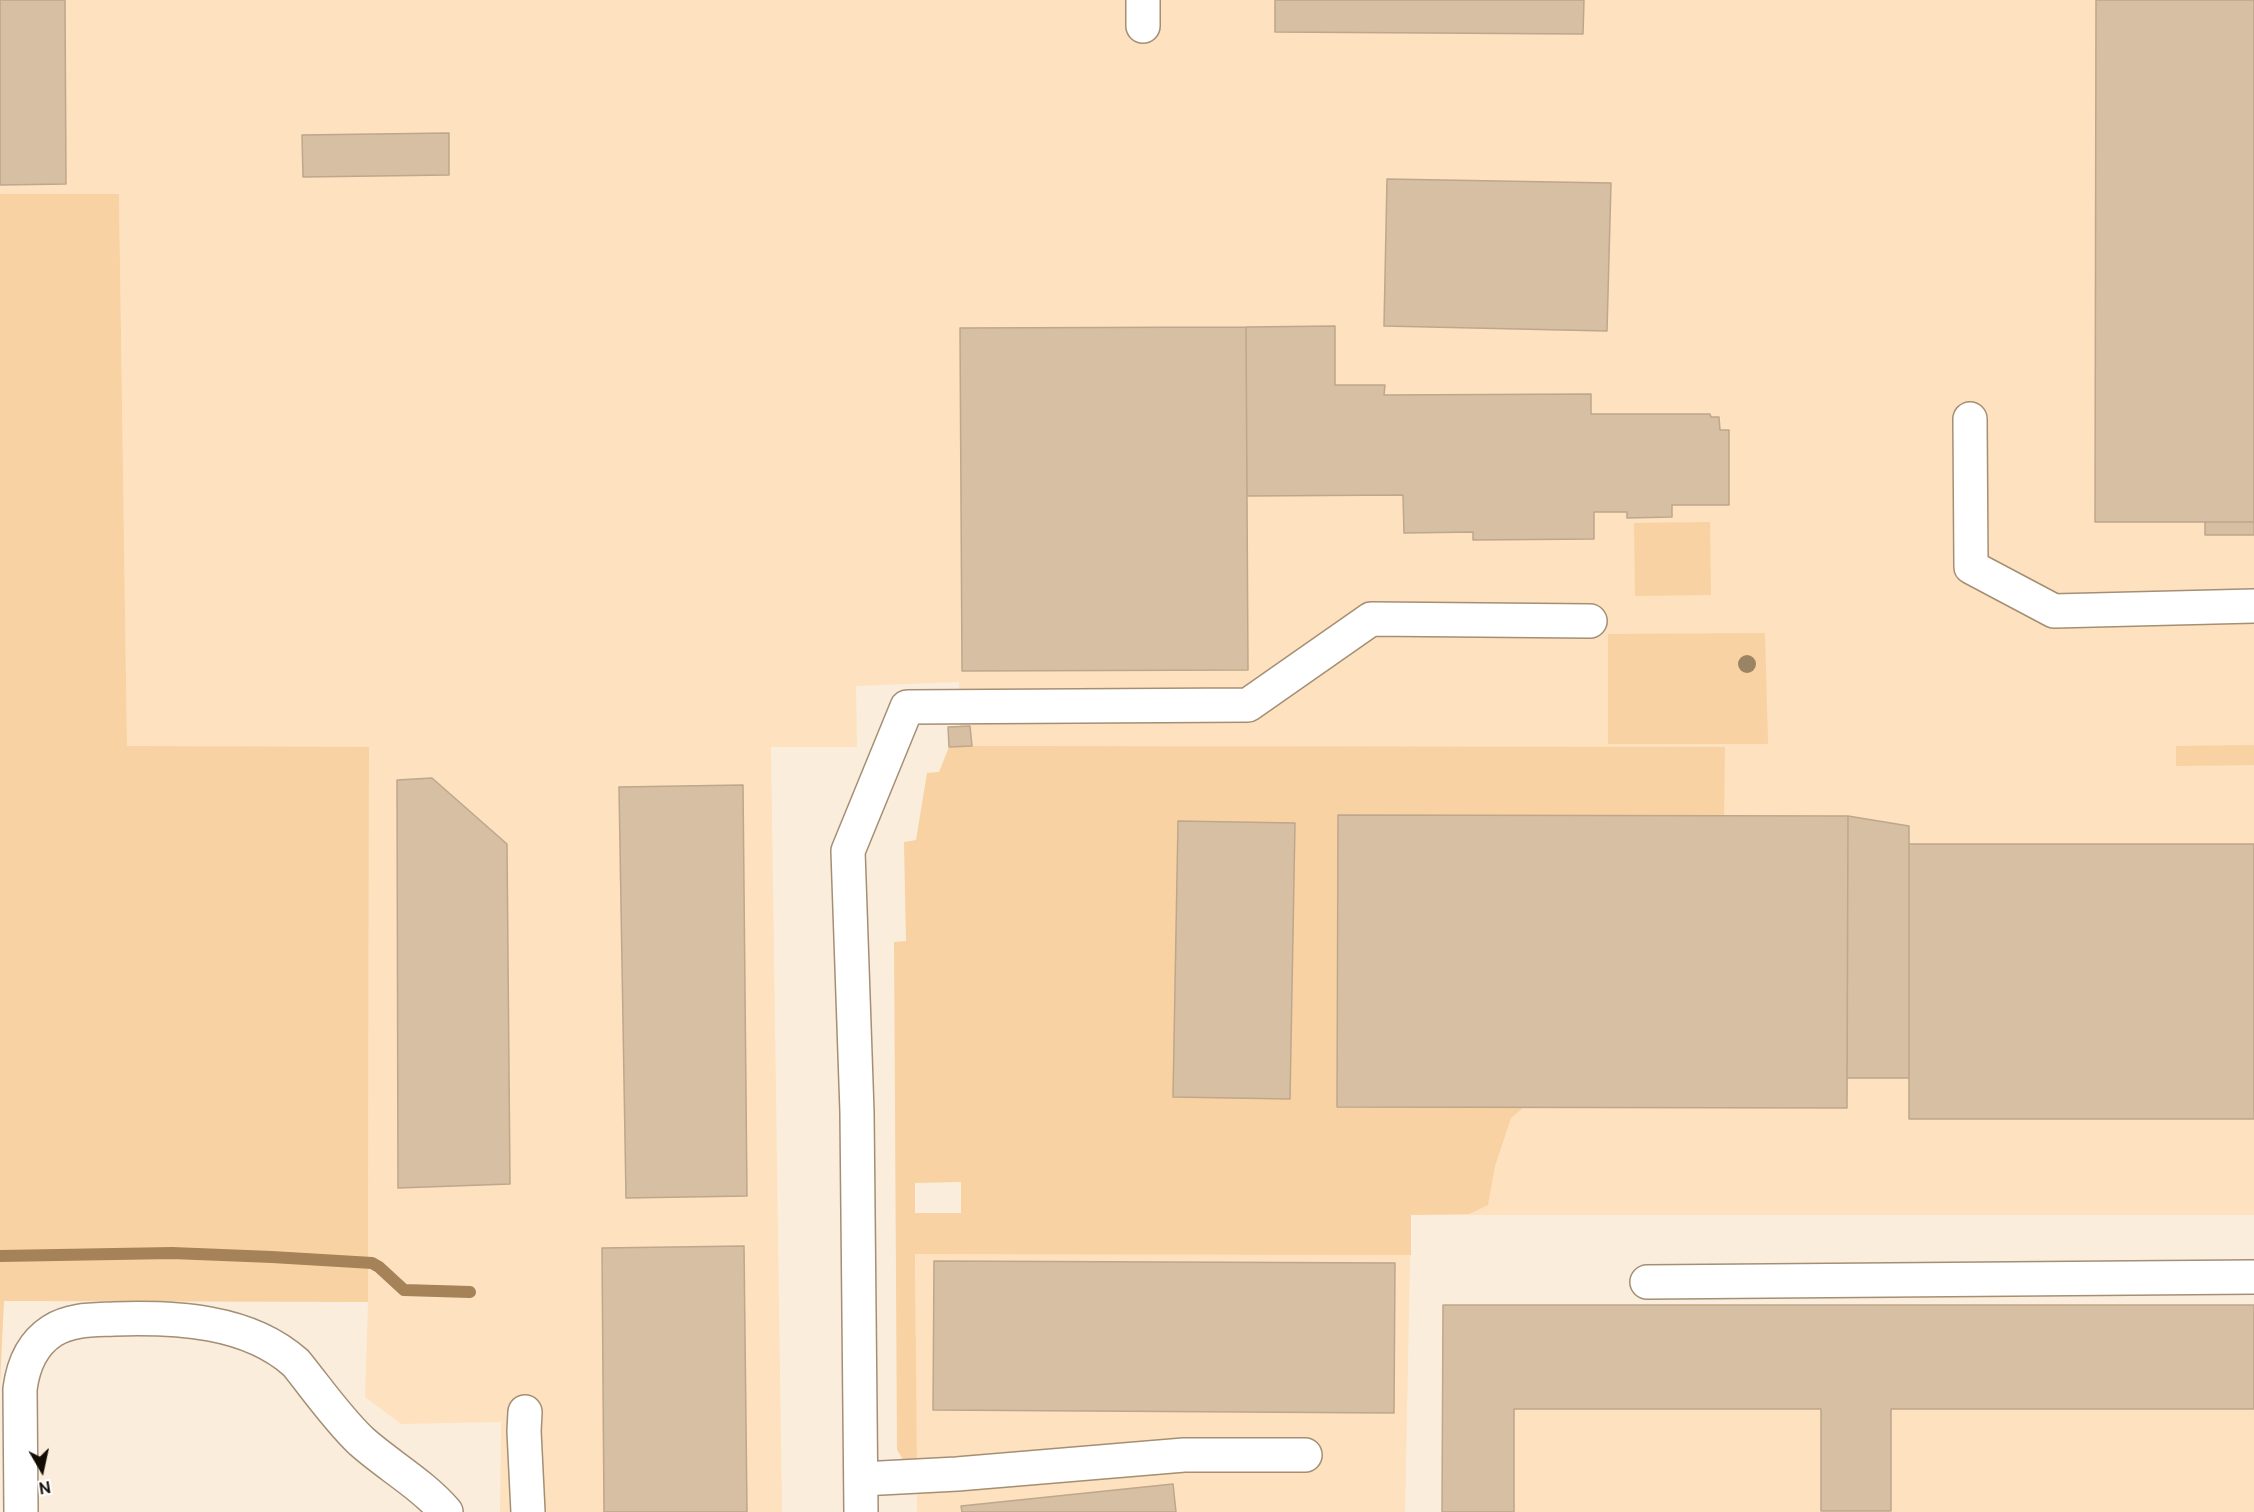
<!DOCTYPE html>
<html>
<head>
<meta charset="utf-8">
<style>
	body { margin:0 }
	#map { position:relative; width:2254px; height:1512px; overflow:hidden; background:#fbeddc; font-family:Ubuntu,sans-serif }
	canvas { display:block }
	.north { position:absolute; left:12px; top:1440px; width:60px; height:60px; -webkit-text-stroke:4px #fff; paint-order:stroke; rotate:171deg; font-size:16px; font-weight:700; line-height:24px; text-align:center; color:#130c04 }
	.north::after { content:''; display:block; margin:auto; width:21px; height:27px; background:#130c04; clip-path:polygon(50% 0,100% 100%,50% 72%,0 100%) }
</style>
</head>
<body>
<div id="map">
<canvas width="2254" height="1512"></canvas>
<div class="north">N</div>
</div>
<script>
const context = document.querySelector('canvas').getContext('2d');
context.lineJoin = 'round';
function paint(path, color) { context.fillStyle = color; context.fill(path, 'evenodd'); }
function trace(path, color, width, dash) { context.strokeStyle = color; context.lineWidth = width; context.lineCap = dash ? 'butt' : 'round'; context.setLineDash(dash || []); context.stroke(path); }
paint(new Path2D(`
	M0,0H2254V1215H1411L1405,1512H917L915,1213H962L971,745L970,726H960L959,682L856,686L857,747H771L782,1512H500L501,1422L401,1424L365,1397L368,1302L369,747H127L119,194H0Z
	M1443,1305H2254V1512H1442Z`), '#fee1be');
paint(new Path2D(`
	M0,194H119L127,746L369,747L368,1302L4,1301L0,1385Z
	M1710,522L1711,595L1635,596L1634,523Z
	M1765,633L1768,744H1608V634Z
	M2254,745V765L2176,766V746Z
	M972,746L1725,747L1724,820L1531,1101L1511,1118L1495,1166L1488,1205L1469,1214L1411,1215V1255L915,1254L917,1464L904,1461L897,1450L894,942L906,941L904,842L916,840L927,773L939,772L949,747ZM961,1182V1213H915V1183Z`), '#f8d2a2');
trace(new Path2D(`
	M0,1256L172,1253L272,1257L372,1263L379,1267L404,1290L470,1292`), '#a58257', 12);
const building = new Path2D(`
	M0,0H65L66,184L0,185Z
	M1275,0H1584L1583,34L1275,32Z
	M2096,0H2254V522H2095Z
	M449,133V175L303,177L302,135Z
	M1387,179L1611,183L1607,331L1384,326Z
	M1335,326V385H1385L1384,395L1591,394V414H1710L1711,417H1719L1720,430H1729V505H1672V517L1627,518V512H1594V539L1473,540V532L1404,533L1403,495L1247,496L1246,327Z
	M1246,327L1248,670L962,671L960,328Z
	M2205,522H2254V535H2205Z
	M970,726L972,746L949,747L948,727Z
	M432,778L507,844L510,1184L398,1188L397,780Z
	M743,785L747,1196L626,1198L619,787Z
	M1338,815L1848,816L1847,1108L1337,1107Z
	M1848,816L1909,826V1078H1847Z
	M1178,821L1295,823L1290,1099L1173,1097Z
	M1909,844H2254V1119H1909Z
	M744,1246L747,1512H604L602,1248Z
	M934,1261L1395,1263L1394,1413L933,1410Z
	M1443,1305H2254V1409H1891V1511H1821V1409H1514V1512H1442Z
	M1173,1484L1176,1512H962L961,1506Z`);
paint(building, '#d6bfa3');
trace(building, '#bea78c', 1.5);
const minor = new Path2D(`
	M1143,0V26
	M1970,419L1971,567L2054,611L2254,606
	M1647,1282L2254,1277
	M525,1412L524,1431L528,1512
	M862,1479L957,1474L1184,1455H1305
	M21,1512L20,1389C23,1366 32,1344 52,1331C71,1319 93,1320 114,1319C176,1317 248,1320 296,1363C317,1389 337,1418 361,1441C389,1466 422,1484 446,1512
	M861,1512L857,1112L848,851L907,707L1248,705L1371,619L1590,621`);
trace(minor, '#a48f74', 36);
trace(minor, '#fff', 33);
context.fillStyle = '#9b8463';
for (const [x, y] of [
	[1747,664]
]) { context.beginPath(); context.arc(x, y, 9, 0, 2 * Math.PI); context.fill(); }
</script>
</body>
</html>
